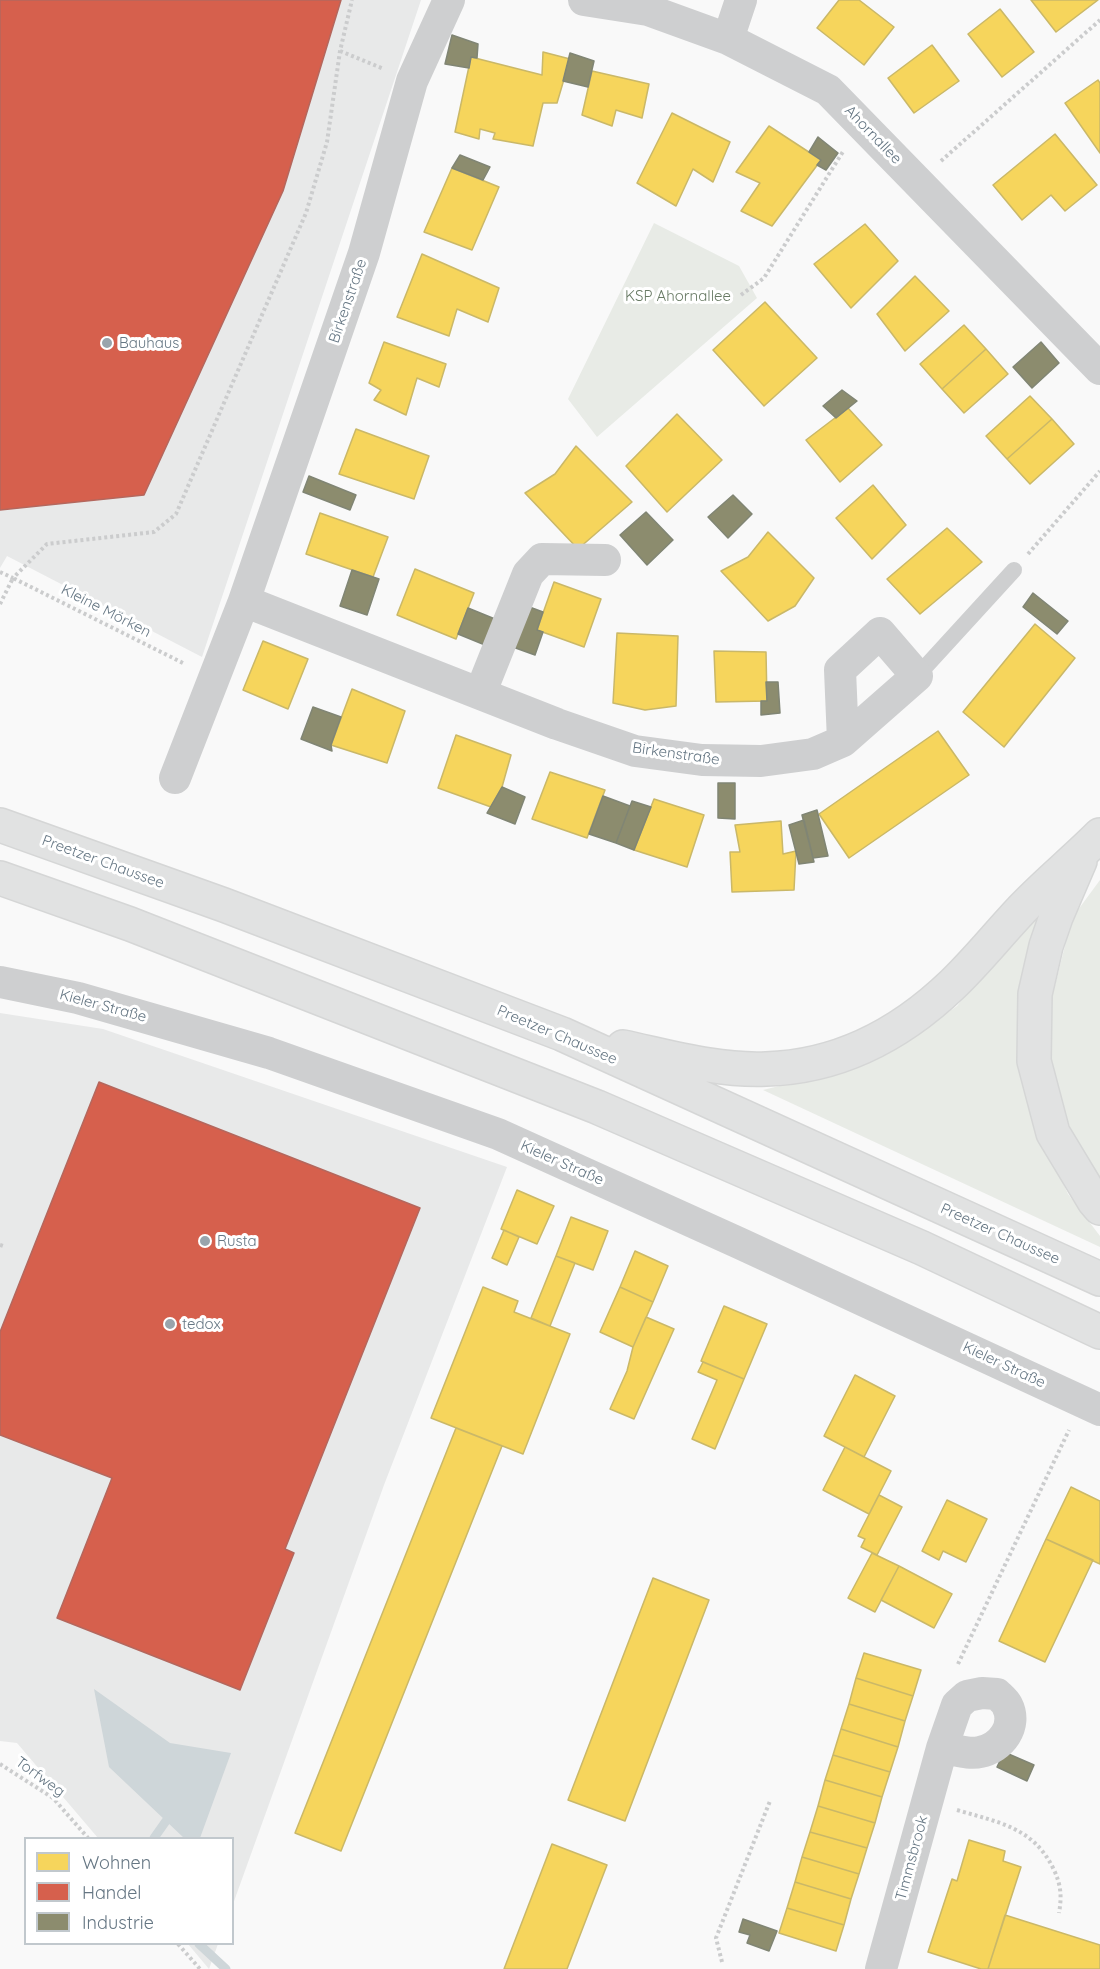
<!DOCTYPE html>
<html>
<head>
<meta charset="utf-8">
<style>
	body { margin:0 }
	#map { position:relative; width:1100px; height:1969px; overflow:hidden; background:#f9f9f9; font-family:Quicksand,sans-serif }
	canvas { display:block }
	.legend { position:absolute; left:24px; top:1837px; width:210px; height:108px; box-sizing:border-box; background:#fff; border:2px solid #c1c8cd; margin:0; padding:8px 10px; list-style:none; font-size:18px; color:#657683 }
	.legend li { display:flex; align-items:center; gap:12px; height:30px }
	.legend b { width:30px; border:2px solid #c1c8cd }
</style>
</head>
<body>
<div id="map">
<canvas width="1100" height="1969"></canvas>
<ul class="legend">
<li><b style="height:16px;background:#f6d55c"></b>Wohnen</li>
<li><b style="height:16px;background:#d6604d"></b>Handel</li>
<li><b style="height:16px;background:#8c8c6e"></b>Industrie</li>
</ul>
</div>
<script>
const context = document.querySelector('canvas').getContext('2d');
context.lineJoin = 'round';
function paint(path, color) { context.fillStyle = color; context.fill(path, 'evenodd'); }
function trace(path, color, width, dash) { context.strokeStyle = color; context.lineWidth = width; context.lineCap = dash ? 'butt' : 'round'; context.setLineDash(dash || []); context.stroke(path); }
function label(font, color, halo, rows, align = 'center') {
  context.font = font + ' Quicksand,sans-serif'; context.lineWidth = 6; context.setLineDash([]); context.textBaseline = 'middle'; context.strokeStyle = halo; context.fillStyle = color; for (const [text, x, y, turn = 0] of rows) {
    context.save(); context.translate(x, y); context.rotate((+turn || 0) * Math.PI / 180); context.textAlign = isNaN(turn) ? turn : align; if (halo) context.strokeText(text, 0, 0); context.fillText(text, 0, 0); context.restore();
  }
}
paint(new Path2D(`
	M0,0H421L202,657L7,556L0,568Z
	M0,1013L103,1029L507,1167L384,1485L233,1904L232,1838H98L17,1743L0,1741Z
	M188,1944H218L209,1969Z`), '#e8e9e9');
paint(new Path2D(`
	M654,223L739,266L757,298L597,437L568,399Z
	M1100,880V1182L1082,1160L1052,1078L1051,1001L1072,918Z
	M1046,908L1030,951L1017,1016L1029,1109L1068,1194L1100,1236V1247L763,1090L848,1069L904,1043L957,1006L990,964Z`), '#e8ebe6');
paint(new Path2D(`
	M94,1689L170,1743L231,1753L200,1838H184L109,1767Z`), '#ced6d9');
const homes = new Path2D(`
	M839,0H859L894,27L864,65L817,28Z
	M1031,0H1098L1056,32Z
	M1000,9L1034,52L1002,77L968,34Z
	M932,45L959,81L914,113L888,78Z
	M543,52L570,59L557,103H543L533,146L493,139L495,133L480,129L479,139L455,132L471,57L542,75Z
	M592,71L649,84L642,118L616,110L612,126L582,115Z
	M1098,80L1100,83V153L1065,103Z
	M672,113L730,142L713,182L693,169L676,206L637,183Z
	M769,126L821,160L772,226L741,211L760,183L736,172Z
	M1055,134L1097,185L1065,211L1051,195L1022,220L993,185Z
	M452,168L499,187L472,250L424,232Z
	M865,224L898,261L851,308L814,264Z
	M422,254L499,288L488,322L457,309L449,336L397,317Z
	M915,276L949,311L905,351L877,314Z
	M765,302L817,358L764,406L713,350Z
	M964,325L986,349L942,389L920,364Z
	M384,342L446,364L439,387L417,378L406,415L374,400L381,390L369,383Z
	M986,349L1008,374L964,413L942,389Z
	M1030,396L1052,419L1007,459L986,436Z
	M848,408L882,445L840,482L806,440Z
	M677,414L722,460L667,512L626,466Z
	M1052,419L1074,444L1030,484L1007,459Z
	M356,429L429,456L414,499L339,474Z
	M576,446L632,502L578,549L525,493L555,474Z
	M873,485L906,525L872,559L836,518Z
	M320,513L388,537L373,577L306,554Z
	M947,528L982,562L920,614L887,579Z
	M768,532L814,578L795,606L768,621L721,571L748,557Z
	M415,569L474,593L456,639L397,615Z
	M554,582L601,599L584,647L537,630Z
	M1035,624L1075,658L1004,747L963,712Z
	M617,633L678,636L676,706L645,710L613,703Z
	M263,641L308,659L288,709L243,690Z
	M714,651L766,652L767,701L716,702Z
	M352,689L405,711L387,763L331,745Z
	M938,731L969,775L849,858L819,814Z
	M456,735L511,755L502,787L491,807L438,788Z
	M550,772L605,790L587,838L532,819Z
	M654,799L704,815L687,867L634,850Z
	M781,821L783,854L796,851L794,890L732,892L730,852H740L735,825Z
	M517,1190L554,1206L537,1244L501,1229Z
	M571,1217L608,1231L593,1270L556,1256Z
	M504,1230L519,1237L507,1265L492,1258Z
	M635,1251L668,1266L653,1302L620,1287Z
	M556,1256L575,1263L550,1326L531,1318Z
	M483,1287L518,1301L514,1312L570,1334L523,1454L431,1418Z
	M620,1287L653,1302L633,1347L600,1332Z
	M724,1306L767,1324L744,1379L701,1361Z
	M646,1317L674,1329L634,1419L610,1409L627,1371L633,1347Z
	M703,1362L744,1379L715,1449L692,1439L717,1380L698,1372Z
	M855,1375L895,1396L864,1457L824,1436Z
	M456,1428L502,1446L341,1851L295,1833Z
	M845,1447L891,1471L869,1514L823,1490Z
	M1071,1487L1100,1501V1564L1046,1539Z
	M879,1495L902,1507L877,1555L861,1547L865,1539L858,1536Z
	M947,1500L987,1519L966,1562L943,1551L939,1560L922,1551Z
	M1046,1539L1093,1560L1045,1662L999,1641Z
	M872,1553L899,1566L875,1612L848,1598Z
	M899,1566L952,1594L934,1628L881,1600Z
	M653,1578L709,1600L625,1821L568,1800Z
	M864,1653L921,1670L913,1696L856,1678Z
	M856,1678L913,1696L905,1721L849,1704Z
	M849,1704L905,1721L898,1747L841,1729Z
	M841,1729L898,1747L890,1772L833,1755Z
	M833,1755L890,1772L882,1797L825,1780Z
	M825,1780L882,1797L875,1823L818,1806Z
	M818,1806L875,1823L867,1848L810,1832Z
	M810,1832L867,1848L859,1874L802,1857Z
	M969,1840L1005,1851L1003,1861L1021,1867L988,1969H981L928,1952L952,1879L957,1881Z
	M552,1844L607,1865L567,1969H504Z
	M802,1857L859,1874L851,1899L795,1882Z
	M795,1882L851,1899L844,1925L787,1908Z
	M787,1908L844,1925L836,1951L779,1933Z
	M1005,1915L1100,1945V1969H988Z`);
paint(homes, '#f6d55c');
trace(homes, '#cab868', 1.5);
const shops = new Path2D(`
	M0,0H341L283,191L144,495L0,510Z
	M99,1082L420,1208L285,1549L294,1553L240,1690L57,1618L112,1478L0,1435V1332Z`);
paint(shops, '#d6604d');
trace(shops, '#b4675d', 1.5);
const industry = new Path2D(`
	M452,35L478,44L477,58L471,57L469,68L445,64Z
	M570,53L594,61L588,87L563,81Z
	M818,137L838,153L826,170L817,165L821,160L809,152Z
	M460,155L490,167L483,180L452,168Z
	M1041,342L1059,363L1032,388L1013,367Z
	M842,390L857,401L836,418L823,406Z
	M309,476L356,495L350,510L303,492Z
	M733,495L752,514L728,538L708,517Z
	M646,512L673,540L647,565L620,535Z
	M352,570L379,579L367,615L340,606Z
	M1033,593L1068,621L1057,634L1023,607Z
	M524,605L543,612L537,630L543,632L535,655L510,646Z
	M468,608L495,619L485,645L458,634Z
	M766,682H778L780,713L761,715V701H767Z
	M313,707L341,717L331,745L332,751L301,739Z
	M718,783H735V819L718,818Z
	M502,787L525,797L515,824L487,813Z
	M603,796L630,806L616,843L589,834Z
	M632,801L651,807L634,850L616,843Z
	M817,810L828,856L813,858L802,815Z
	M804,820L814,862L799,864L789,825Z
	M1004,1752L1034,1765L1027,1781L997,1767Z
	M743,1919L777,1931L769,1951L747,1943L750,1935L739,1932Z`);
paint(industry, '#8c8c6e');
trace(industry, '#808574', 1.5);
trace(new Path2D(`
	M154,1838L166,1821
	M199,1944L226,1969`), '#ced6d9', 9);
const highway = new Path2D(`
	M0,825L224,905L562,1034L1100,1279
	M1080,861L1056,917L1046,946L1035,994L1034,1061L1053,1133L1094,1201L1100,1208
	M0,878L130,924L597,1107L922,1248L1100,1332
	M623,1047C670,1057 718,1071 766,1069C839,1067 901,1034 953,984C978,960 1000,932 1024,907C1048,882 1075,860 1100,835`);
trace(highway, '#d5d6d6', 36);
trace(new Path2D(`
	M340,51L384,69
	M941,161L1100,20
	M741,295L764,278L844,150
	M1028,554L1100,471
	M0,572L13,578L47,544L154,532L176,514L306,213L327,142L340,51L352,0
	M0,604L13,578L185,664
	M0,1245L3,1246
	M958,1664L1069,1430
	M0,1764L53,1798L88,1838
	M957,1810C997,1822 1033,1827 1053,1868C1061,1884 1062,1896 1059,1913
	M178,1944L200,1969
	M722,1962L716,1938L770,1801`), '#cbcccd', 4, [3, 3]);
trace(new Path2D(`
	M917,676L1014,570`), '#cecfd0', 16);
trace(new Path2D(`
	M449,0L412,81L364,253L244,601L557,724L635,751L702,760L761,761L813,754L843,741L917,676L880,633L840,670L843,741
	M584,0L648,10L728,39L828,90L1100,369
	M728,39L741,0
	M480,694L528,574L542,559L605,560
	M175,778L244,601
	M0,982L78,998L269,1053L498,1134L739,1243L1100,1410
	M881,1969L942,1748L957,1705L967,1696L982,1693L997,1694C1000,1697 1005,1701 1007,1705C1018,1726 1001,1748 980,1752C969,1755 953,1749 942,1748`), '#cecfd0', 32);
trace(highway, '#e1e2e2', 33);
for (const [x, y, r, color] of [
	[107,343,6,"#99a4ac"],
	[205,1241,6,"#99a4ac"],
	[170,1324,6,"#99a4ac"]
]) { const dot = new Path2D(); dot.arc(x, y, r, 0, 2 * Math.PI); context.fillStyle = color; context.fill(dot); trace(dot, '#fff', 2); }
label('15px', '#657683', '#fff', [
	["Ahornallee",873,135,46],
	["Birkenstraße",348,301,-71],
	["Kleine Mörken",106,611,27],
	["Birkenstraße",676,754,8],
	["Preetzer Chaussee",103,862,20],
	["Kieler Straße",103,1006,15],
	["Preetzer Chaussee",557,1035,23],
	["Kieler Straße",562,1163,24],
	["Preetzer Chaussee",1000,1234,24],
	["Kieler Straße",1004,1365,25],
	["Torfweg",40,1777,36],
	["Timmsbrook",912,1858,-75]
]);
label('15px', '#687a64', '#fff', [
	["KSP Ahornallee",678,296]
]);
label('15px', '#657683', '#fff', [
	["Bauhaus",119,343],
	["Rusta",217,1241],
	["tedox",182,1324]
], 'left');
</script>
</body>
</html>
